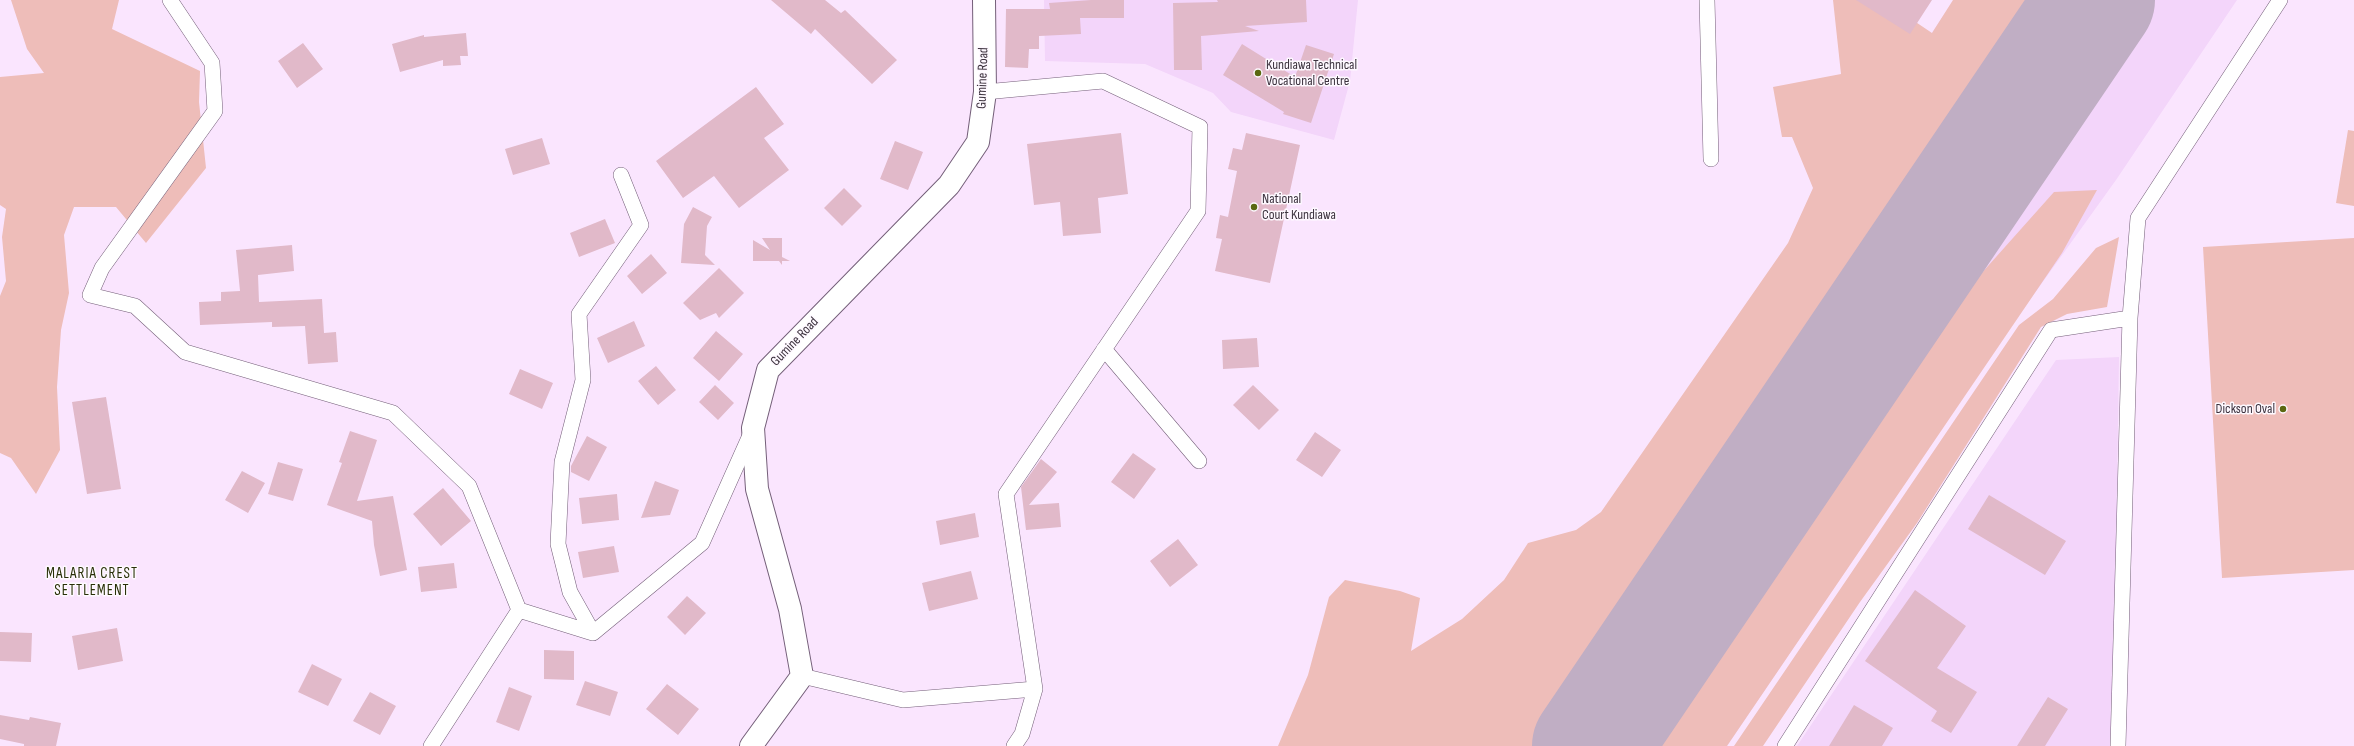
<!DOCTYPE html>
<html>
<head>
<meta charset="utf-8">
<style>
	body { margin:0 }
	canvas { display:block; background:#fae5fe }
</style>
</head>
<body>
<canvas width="2354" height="746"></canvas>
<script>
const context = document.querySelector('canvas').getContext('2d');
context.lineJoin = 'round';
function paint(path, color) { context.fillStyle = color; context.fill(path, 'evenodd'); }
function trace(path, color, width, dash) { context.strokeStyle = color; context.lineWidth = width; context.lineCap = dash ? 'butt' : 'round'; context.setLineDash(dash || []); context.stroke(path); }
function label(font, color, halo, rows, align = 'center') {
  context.font = font + ' "Sofia Sans Condensed",sans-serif'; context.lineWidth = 3; context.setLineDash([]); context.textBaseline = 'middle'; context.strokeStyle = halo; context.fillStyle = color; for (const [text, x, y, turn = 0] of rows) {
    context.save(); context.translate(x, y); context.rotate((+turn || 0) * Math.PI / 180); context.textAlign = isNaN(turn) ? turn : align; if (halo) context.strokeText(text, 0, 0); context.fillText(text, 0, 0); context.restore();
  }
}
paint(new Path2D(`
	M1044,0H1358L1350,81L1334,140L1231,112L1213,93L1145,64L1045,61Z
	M1954,0H2237L2116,180L2014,322L1727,746H1449Z
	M2119,357L2113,746H1797L2056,360Z`), '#f3d5fa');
paint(new Path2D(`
	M11,0H119L112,29L200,71L199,102L206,168L146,243L116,207H74L64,235L69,293L61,330L57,387L60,450L36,494L11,458L0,453V296L6,281L2,237L6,209L0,205V77L44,73L27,49Z
	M1833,0H1883L1932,33L1953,0H2046L1542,746H1278L1308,675L1329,597L1345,580L1400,591L1420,598L1411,651L1462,619L1504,580L1528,543L1576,530L1601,512L1788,243L1813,188L1792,137H1782L1773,87L1841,74Z
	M2348,130L2354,131V206L2336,203Z
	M2097,190L2062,253L1727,746H1657L1810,514L1980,275L2054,192Z
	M2119,237L2107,307L2067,314L2041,327L1917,523L1860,602L1763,746H1734L2019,325L2053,299L2096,248Z
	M2354,238V570L2222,578L2203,247Z`), '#eebdb9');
trace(new Path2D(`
	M1591,746L2096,0`), '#c0aec4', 118);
paint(new Path2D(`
	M771,0H825L841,13L845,10L897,60L872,84L815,29L811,34Z
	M1091,0H1124V18H1080L1081,34L1039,36V49H1029L1028,68L1005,67L1006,9H1050L1049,3Z
	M1217,0H1306L1307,22L1245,26L1259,31L1201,36L1202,70H1174L1173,3L1218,2Z
	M1856,0H1932L1910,34Z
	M466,33L468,56H460L461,65L443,66V60L400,72L392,44L424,35V37Z
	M303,43L323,69L297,88L278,61Z
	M1242,44L1295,77L1306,45L1334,54L1311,123L1283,114L1284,112L1223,75Z
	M756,87L784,124L764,138L789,170L739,208L714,176L683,198L656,161Z
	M1121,133L1128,194L1098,198L1101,233L1063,236L1060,202L1034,205L1027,144Z
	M1246,133L1300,145L1270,283L1215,271L1222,239L1216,238L1220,215L1228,217L1237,171L1228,169L1233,148L1242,150Z
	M542,138L550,164L513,175L505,149Z
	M895,141L923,152L908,190L880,179Z
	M844,188L862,206L842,226L824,208Z
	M693,207L712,217L707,226L705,255L715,265L681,263L684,224Z
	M605,219L615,243L579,257L570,233Z
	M762,238H782V257L790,261H782V265L779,261H753V240L770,250Z
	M292,245L294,271L258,275L259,302L322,299L324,333L336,332L338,362L308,364L305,326L272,327V322L200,325L199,302L221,301V292L240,291L236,250Z
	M651,254L667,273L642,294L627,276Z
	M719,268L744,293L719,318L716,313L700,320L683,303Z
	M634,321L645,346L608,363L597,338Z
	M716,331L743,354L719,381L693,358Z
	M1257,338L1259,367L1223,369L1222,340Z
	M656,366L676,390L658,405L638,381Z
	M520,369L553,383L542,409L509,394Z
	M715,385L734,403L718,420L699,402Z
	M1253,385L1279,410L1259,430L1233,405Z
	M106,397L121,489L87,494L72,402Z
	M350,431L377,440L357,501L393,496L407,570L380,576L374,545L372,521L327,505L342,463L339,462Z
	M1315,432L1341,450L1322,477L1296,460Z
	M587,436L607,447L589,481L571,472V466Z
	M1133,453L1156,469L1134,499L1111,482Z
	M1041,459L1057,472L1029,505L1059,503L1061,527L1026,530L1021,487Z
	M278,462L303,469L293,501L268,494Z
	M242,471L265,483L248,513L225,500Z
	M655,481L679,490L670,515L641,518Z
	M443,488L471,521L441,546L413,514Z
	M617,494L619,520L582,524L579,498Z
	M1989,495L2066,541L2045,575L1968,529Z
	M975,513L979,537L940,545L936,521Z
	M1178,539L1198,565L1170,587L1150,561Z
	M614,546L619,572L583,578L578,552Z
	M454,563L457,588L421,592L418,567Z
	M971,571L978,599L929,611L922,583Z
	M1915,590L1966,626L1937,668L1977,692L1951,733L1931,721L1937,711L1865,661Z
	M687,596L706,613L685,635L667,617Z
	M117,628L123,661L78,670L72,636Z
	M0,632L32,633L31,662L0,661Z
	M544,650L574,651V680L544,679Z
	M312,664L342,679L328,706L298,692Z
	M585,681L618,692L610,716L576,705Z
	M667,684L699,709L678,735L646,709Z
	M509,687L532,696L519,731L496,722Z
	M370,692L396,706L380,735L353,721Z
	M2048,697L2068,709L2045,746H2017Z
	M1854,705L1893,728L1882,746H1829Z
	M0,715L29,720L30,717L61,723L56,746H24V744L0,739Z`), '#e1b9c9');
const street = new Path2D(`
	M170,0L212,63L215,111L102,268L90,295L135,306L185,352L393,413L469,486L519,610L593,633L702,543L752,431
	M1707,0L1711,159
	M1104,349L1199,461
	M593,633L570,592L558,544L562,462L583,380L579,314L641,225L621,175
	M802,676L903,700L1035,689L1006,494L1198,211L1200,127L1103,81L985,92
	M431,746L519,610
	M1014,746L1022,734L1035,689
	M1785,746L2051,330L2130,318
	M2118,746L2130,318L2138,218L2280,0`);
const secondary = new Path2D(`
	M751,746L802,676L790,609L757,489L753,428L768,370L949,185L978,142L985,92L984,0`);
trace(street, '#745f79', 16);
trace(secondary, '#745f79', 24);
trace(street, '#fff', 15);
trace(secondary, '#fff', 22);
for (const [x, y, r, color] of [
	[1258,73,4,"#5a6810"],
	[1254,207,4,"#5a6810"],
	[2283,409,4,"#5a6810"]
]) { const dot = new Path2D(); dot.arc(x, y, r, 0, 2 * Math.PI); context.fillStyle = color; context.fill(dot); trace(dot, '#fef9ff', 1.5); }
label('14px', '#3c323e', '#fef9ff', [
	["Kundiawa Technical",1266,65],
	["Vocational Centre",1266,81],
	["National",1262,199],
	["Court Kundiawa",1262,215],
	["Dickson Oval",2275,409,"right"]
], 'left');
label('14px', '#3c323e', '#fef9ff', [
	["Gumine Road",983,78,-88],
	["Gumine Road",795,342,-46]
]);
context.letterSpacing = '1px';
label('15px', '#293008', '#fef9ff', [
	["MALARIA CREST",92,574],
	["SETTLEMENT",92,591]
]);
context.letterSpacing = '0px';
</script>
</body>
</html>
